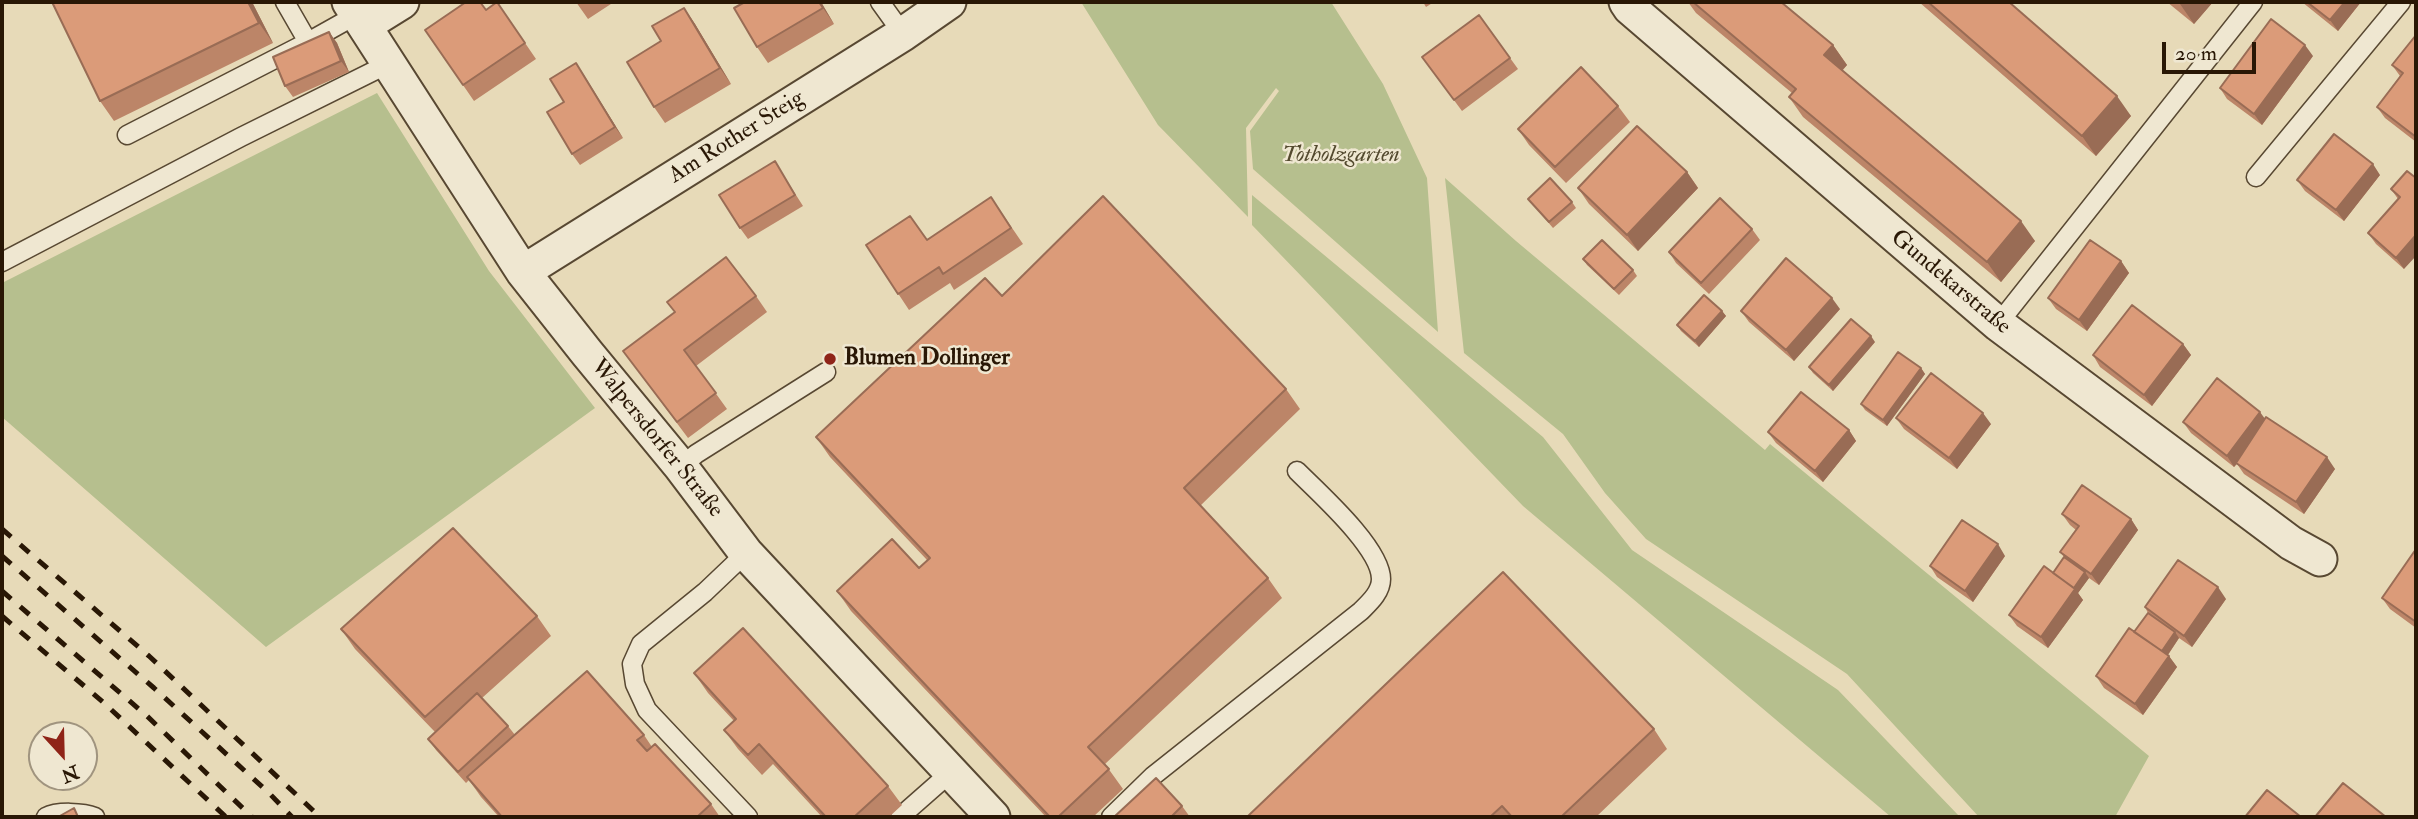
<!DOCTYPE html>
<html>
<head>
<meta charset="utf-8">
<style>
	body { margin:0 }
	#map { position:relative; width:2418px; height:819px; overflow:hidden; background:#e7dab8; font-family:"IM FELL Double Pica",serif }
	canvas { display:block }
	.frame { position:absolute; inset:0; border:4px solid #291705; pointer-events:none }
	.north { position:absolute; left:28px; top:721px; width:70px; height:70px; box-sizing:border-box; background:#efe7d1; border:2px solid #a0947f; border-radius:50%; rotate:158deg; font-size:19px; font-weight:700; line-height:28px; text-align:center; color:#291705 }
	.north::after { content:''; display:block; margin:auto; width:24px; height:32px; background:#8f2418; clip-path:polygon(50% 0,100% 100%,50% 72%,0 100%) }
	.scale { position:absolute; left:2162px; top:42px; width:94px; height:32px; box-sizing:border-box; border:4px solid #291705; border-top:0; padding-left:9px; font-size:21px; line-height:24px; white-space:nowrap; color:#291705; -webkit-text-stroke:5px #efe7d1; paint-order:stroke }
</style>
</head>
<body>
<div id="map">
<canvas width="2418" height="819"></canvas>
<div class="frame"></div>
<div class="north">N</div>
<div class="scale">20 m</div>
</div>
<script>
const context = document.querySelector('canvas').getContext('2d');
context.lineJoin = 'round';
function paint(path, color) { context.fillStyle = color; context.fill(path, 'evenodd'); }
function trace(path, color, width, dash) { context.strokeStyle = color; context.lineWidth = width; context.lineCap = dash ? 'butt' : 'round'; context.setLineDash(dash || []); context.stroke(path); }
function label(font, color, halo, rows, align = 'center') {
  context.font = font + ' "IM FELL Double Pica",serif'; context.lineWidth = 5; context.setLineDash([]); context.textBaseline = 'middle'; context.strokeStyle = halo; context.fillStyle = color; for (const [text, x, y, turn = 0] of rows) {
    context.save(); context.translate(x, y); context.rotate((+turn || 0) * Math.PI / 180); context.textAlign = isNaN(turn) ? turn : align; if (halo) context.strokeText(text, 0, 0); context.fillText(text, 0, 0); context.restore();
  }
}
paint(new Path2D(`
	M1081,2H1331L1383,84L1427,178L1438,332L1253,169L1250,131L1279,91L1276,88L1246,128L1248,217L1158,125Z
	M377,93L489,271L595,408L266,647L2,417V283Z
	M1445,178L1516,241L1765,450L1770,444L2149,756L2115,817H1979L1847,674L1646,539L1605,493L1563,434L1464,353Z
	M1252,195L1543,437L1632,550L1838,690L1960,817H1891L1523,506L1252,225Z`), '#b6bf8e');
const service = new Path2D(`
	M880,2L903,34
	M308,42L358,14
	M127,135L308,42L285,2
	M2256,177L2401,2
	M2,262L241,137L390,63
	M1998,324L2253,2
	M681,467L696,454L826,372
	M746,553L705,592L641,644L632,664L635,684L647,710L748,817
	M46,817C57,811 83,812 95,817
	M900,817L950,773
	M1111,817L1153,776L1361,611C1370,602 1381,592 1381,579C1381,548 1319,493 1297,471`);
const minor = new Path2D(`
	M349,2L523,272L587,353L681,467L746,553L993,817
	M1626,2L1630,8L1998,324L2291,543L2320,559
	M365,25L402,2
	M523,272L903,34L949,2`);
trace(service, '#584832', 21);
trace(minor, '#584832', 37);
trace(service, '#efe7d1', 18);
trace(minor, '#efe7d1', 33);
trace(new Path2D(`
	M2,529L149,656L320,817
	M2,556L154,688L269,793L292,817
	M2,591L147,716L252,817
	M2,616L103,702L226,817`), '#291705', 5, [12, 12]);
paint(new Path2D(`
	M52,2H252L273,43L114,121L100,101Z
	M497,2L536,59L474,101L425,30L486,10Z
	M576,2H614L588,19Z
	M821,2L834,24L768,63L757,47Z
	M1423,2H1434L1426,7Z
	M1688,2H1781L1833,45L1847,65L1842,71L2035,241L2001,282L1803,117L1789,97L1792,93L1696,13Z
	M1919,2H2009L2131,116L2096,156Z
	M2167,2H2213L2194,24Z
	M2302,2H2361L2338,31Z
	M684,8L695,24L731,84L665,123L654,107L661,41Z
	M1479,15L1518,69L1462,111L1422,57Z
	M329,32L337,43L349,72L293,97L285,86Z
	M2416,35V142L2385,118L2377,107L2400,76L2392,65Z
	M2313,56L2262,125L2227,99L2220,88Z
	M576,63L623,138L580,165L572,154L564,102Z
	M1618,106L1630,122L1566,183L1529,145L1518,129Z
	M1687,172L1698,188L1638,251L1589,204L1578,188Z
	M782,173L803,206L748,239L740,228Z
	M2380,175L2344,221L2305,191L2297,180Z
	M2416,178L2404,269L2376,244L2368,233L2398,199L2391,189Z
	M991,197L1023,244L954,290L950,283L909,310L866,245L927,240Z
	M1528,199L1572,202L1576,208L1553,228Z
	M1752,229L1760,240L1709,294L1676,263L1669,252Z
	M1583,259L1633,270L1637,276L1619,295L1587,265Z
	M2121,261L2129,273L2087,331L2056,309L2048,298Z
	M756,296L767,312L696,366L727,409L688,438L623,351L675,312L667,302Z
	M1002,296L1286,389L1300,409L1200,506L1268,578L1282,598L1105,764L1123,789L1093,817H1046L851,611L837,591L919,568L927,560L830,457L816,437Z
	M1840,309L1794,361L1749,322L1741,311Z
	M1722,311L1726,316L1699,347L1681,331L1677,325Z
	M1875,342L1833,391L1813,373L1809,367Z
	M2183,344L2191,355L2152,406L2100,367L2093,355Z
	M1921,368L1925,374L1887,426L1865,410L1861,404Z
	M1896,418L1991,424L1957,469L1904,429Z
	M2265,419L2335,469L2304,514L2244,474L2237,464L2234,467L2191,433L2183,422Z
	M1849,430L1856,441L1823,482L1776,443L1768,432Z
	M2062,514L2131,519L2138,530L2099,585L2089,578L2078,593L2083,600L2048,648L2017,626L2009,615L2053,573L2064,557L2060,552L2076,530L2070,525Z
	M2416,549V628L2390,609L2382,598Z
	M2005,556L1973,602L1937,577L1930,566Z
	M2226,599L2192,647L2179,638L2168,655L2177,667L2143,715L2104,688L2096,676L2134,632L2148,613L2145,607Z
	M537,616L551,636L482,698L508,726L515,735H644L652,747L711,804L720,817H499L481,797L469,780L466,783L436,750L428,739L435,732L355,649L341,629Z
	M694,673L888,786L902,805L889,817H822L773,764L762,775L738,749L724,730L734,721L708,693Z
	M1654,729L1667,749L1596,817H1247Z
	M1182,806L1190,817H1114Z`), '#bc8568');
paint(new Path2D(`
	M248,2H252L273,43L259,23Z
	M819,2H821L834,24L823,8Z
	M2182,2H2213L2194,24L2180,4Z
	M2345,2H2361L2338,31L2330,20Z
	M684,8L695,24L731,84L720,68Z
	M329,32L337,43L349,72L341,61Z
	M1833,45L1847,65L1838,75L1824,55Z
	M2305,45L2313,56L2262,125L2254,114Z
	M576,63L584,75L623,138L615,127Z
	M2117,96L2131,116L2096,156L2082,136Z
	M2373,164L2380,175L2344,221L2336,210Z
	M1687,172L1698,188L1638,251L1627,235Z
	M2021,221L2035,241L2001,282L1987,262Z
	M2416,235V256L2404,269L2396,258Z
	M2121,261L2129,273L2087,331L2079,320Z
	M1832,298L1840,309L1794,361L1786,350Z
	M1722,311L1726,316L1699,347L1695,341Z
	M1871,336L1875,342L1833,391L1829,385Z
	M2183,344L2191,355L2152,406L2144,395Z
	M1921,368L1925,374L1887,426L1883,420Z
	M2260,412L2268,423L2234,467L2227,456Z
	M1983,413L1991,424L1957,469L1949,458Z
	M1849,430L1856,441L1823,482L1815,471Z
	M2327,457L2335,469L2304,514L2296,502Z
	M2131,519L2138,530L2099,585L2091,574Z
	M1998,544L2005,556L1973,602L1965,591Z
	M2085,572L2089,578L2078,593L2083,600L2048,648L2041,637Z
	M2218,587L2226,599L2192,647L2184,636Z
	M2175,632L2179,638L2165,659L2161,653Z
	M2169,656L2177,667L2143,715L2135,704Z`), '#996c55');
const building = new Path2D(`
	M52,2H248L259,23L100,101Z
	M466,2H480L486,10L497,2L525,43L463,85L425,30Z
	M745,2H819L823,8L757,47L734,8Z
	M1693,2H1781L1833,45L1824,55L2021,221L1987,262L1789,97L1796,89Z
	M1928,2H2009L2117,96L2082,136Z
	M2307,2H2345L2330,20Z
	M684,8L720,68L654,107L627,62L661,41L652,26Z
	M1479,15L1510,58L1454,100L1422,57Z
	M2271,19L2305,45L2254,114L2220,88Z
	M329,32L341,61L285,86L273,57Z
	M2416,35V137L2377,107L2403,73L2392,65Z
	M576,63L615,127L572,154L547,112L564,102L550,79Z
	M1581,67L1618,106L1555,167L1518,129Z
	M1637,126L1687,172L1627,235L1578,188Z
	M2334,134L2373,164L2336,210L2297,180Z
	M775,161L795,195L740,228L719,195Z
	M2407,171L2416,178V235L2396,258L2368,233L2400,197L2391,189Z
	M1550,178L1572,202L1549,222L1528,199Z
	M1103,196L1286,389L1184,488L1268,578L1088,747L1109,769L1058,817H1050L837,591L892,539L919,568L930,558L816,437L985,278L1002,296Z
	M991,197L1011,228L943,274L939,267L898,294L866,245L910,216L927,240Z
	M1720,198L1752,229L1701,283L1669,252Z
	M1602,240L1633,270L1614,289L1583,259Z
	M2090,240L2121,261L2079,320L2048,298Z
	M726,257L756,296L684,350L716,393L677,422L623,351L675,312L667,302Z
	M1786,258L1832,298L1786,350L1741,311Z
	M1704,295L1722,311L1695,341L1677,325Z
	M2132,305L2183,344L2144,395L2093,355Z
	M1851,319L1871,336L1829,385L1809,367Z
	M1898,352L1921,368L1883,420L1861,404Z
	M1931,373L1983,413L1949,458L1896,418Z
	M2217,378L2260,412L2227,456L2183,422Z
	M1801,392L1849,430L1815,471L1768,432Z
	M2266,417L2327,457L2296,502L2236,463Z
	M2082,485L2131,519L2091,574L2060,552L2079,526L2062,514Z
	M1962,520L1998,544L1965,591L1930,566Z
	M453,528L537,616L425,717L341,629Z
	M2416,549V622L2382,598Z
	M2064,557L2085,572L2074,588L2053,573Z
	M2178,560L2218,587L2184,636L2145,607Z
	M2044,566L2075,589L2041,637L2009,615Z
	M1503,572L1654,729L1561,817H1512L1502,806L1490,817H1247Z
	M2148,613L2175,632L2162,651L2134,632Z
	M743,628L888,786L854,817H826L759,744L748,755L724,730L736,719L694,673Z
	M2129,628L2169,656L2135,704L2096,676Z
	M587,671L644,735L637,740L647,751L655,744L711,804L697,817H552L551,816L550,817H502L467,777Z
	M477,693L508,726L458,772L428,739Z
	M1156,778L1182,806L1171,817H1114Z
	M2343,783L2386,817H2315Z
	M2267,790L2301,817H2245Z
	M74,808L78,817H58Z`);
paint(building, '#db9b79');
trace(building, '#996c55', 2);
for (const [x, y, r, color] of [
	[830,359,7,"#8f2418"]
]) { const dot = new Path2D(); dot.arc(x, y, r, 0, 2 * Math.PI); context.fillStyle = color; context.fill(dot); trace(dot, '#efe7d1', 2.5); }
label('23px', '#291705', '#efe7d1', [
	["Am Rother Steig",737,138,-32],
	["Gundekarstraße",1950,283,40],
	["Walpersdorfer Straße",656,439,51]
]);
label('italic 23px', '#53492e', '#efe7d1', [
	["Totholzgarten",1341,156]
]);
label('bold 23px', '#291705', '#efe7d1', [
	["Blumen Dollinger",844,359]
], 'left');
</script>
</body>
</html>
